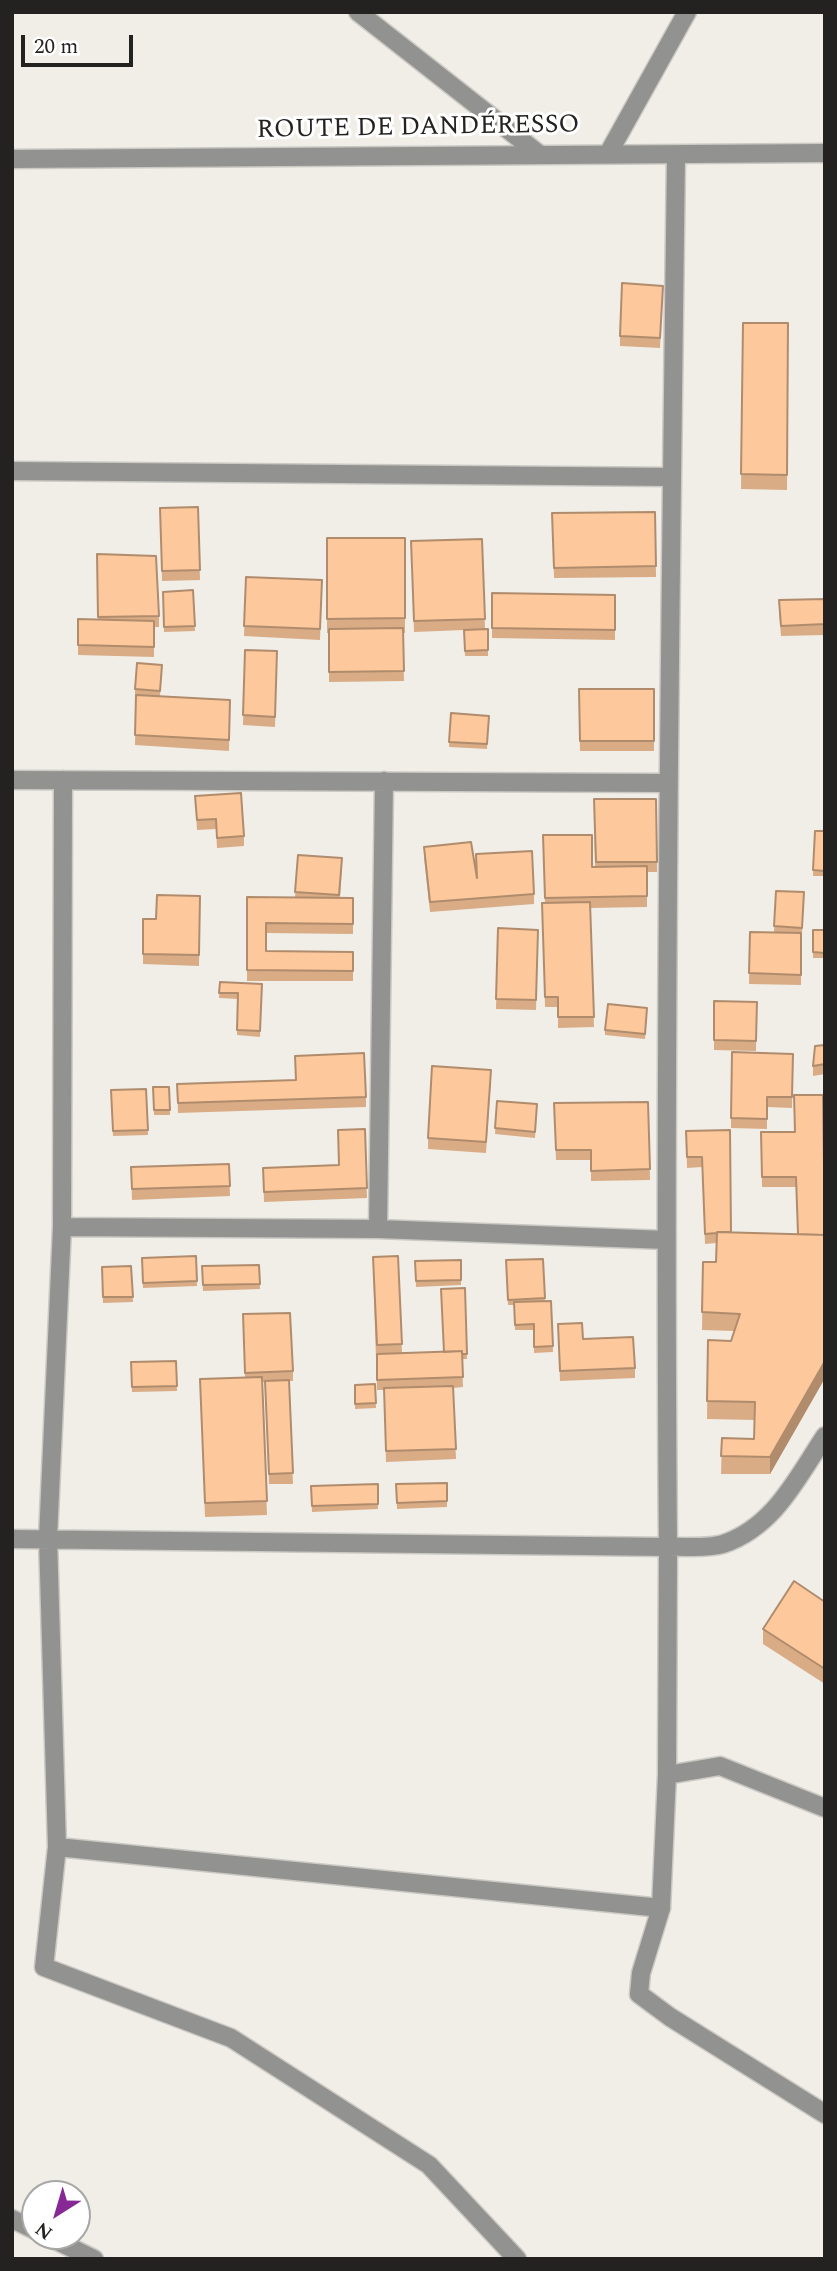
<!DOCTYPE html>
<html>
<head>
<meta charset="utf-8">
<style>
	body { margin:0 }
	#map { position:relative; width:837px; height:2271px; overflow:hidden; background:#f1eee8; font-family:Spectral,serif }
	canvas { display:block }
	.frame { position:absolute; inset:0; border:14px solid #232220; pointer-events:none }
	.north { position:absolute; left:21px; top:2180px; width:70px; height:70px; box-sizing:border-box; background:#fff; border:2px solid #a7a7a6; border-radius:50%; rotate:217deg; font-size:19px; font-weight:700; line-height:28px; text-align:center; color:#232220 }
	.north::after { content:''; display:block; margin:auto; width:24px; height:32px; background:#862994; clip-path:polygon(50% 0,100% 100%,50% 72%,0 100%) }
	.scale { position:absolute; left:21px; top:35px; width:112px; height:32px; box-sizing:border-box; border:4px solid #232220; border-top:0; padding-left:9px; font-size:21px; line-height:24px; white-space:nowrap; color:#232220; -webkit-text-stroke:5px #fff; paint-order:stroke }
</style>
</head>
<body>
<div id="map">
<canvas width="837" height="2271"></canvas>
<div class="frame"></div>
<div class="north">N</div>
<div class="scale">20 m</div>
</div>
<script>
const context = document.querySelector('canvas').getContext('2d');
context.lineJoin = 'round';
function trace(path, color, width, dash) { context.strokeStyle = color; context.lineWidth = width; context.lineCap = dash ? 'butt' : 'round'; context.setLineDash(dash || []); context.stroke(path); }
function paint(path, color) { context.fillStyle = color; context.fill(path, 'evenodd'); }
function label(font, color, halo, rows, align = 'center') {
  context.font = font + ' Spectral,serif'; context.lineWidth = 6; context.setLineDash([]); context.textBaseline = 'middle'; context.strokeStyle = halo; context.fillStyle = color; for (const [text, x, y, turn = 0] of rows) {
    context.save(); context.translate(x, y); context.rotate((+turn || 0) * Math.PI / 180); context.textAlign = isNaN(turn) ? turn : align; if (halo) context.strokeText(text, 0, 0); context.fillText(text, 0, 0); context.restore();
  }
}
const service = new Path2D(`
	M661,1908L641,1973L639,1994L670,2017L825,2114`);
const minor = new Path2D(`
	M358,12L539,154
	M608,154L687,12
	M12,471L672,477
	M12,780L668,783
	M63,780L62,1227L378,1229L666,1240
	M62,1227L48,1538L57,1847L661,1908L667,1775L668,1547C685,1546 707,1549 723,1544C774,1527 797,1478 825,1436
	M378,1229L384,781
	M12,1539L668,1547C664,1083 670,619 676,156
	M667,1775L720,1766L825,1808
	M57,1847L44,1967L231,2038L429,2165L517,2259
	M12,2219L35,2230
	M47,2236L94,2259`);
const tertiary = new Path2D(`
	M12,159L825,153`);
trace(service, '#ccc9c4', 21);
trace(minor, '#ccc9c4', 21);
trace(tertiary, '#ccc9c4', 21);
trace(service, '#929390', 18);
trace(minor, '#929390', 18);
trace(tertiary, '#929390', 18);
paint(new Path2D(`
	M663,286L660,348L620,346V336Z
	M743,323H788L787,490L741,489Z
	M198,507L200,580L162,581L160,508Z
	M655,512L656,577L554,578L552,513Z
	M327,538H405V633H403L404,681L329,682V633H327Z
	M482,539L485,629H488V656H465L464,630L414,632L411,541Z
	M97,554L159,616V627H154V657L78,655V619L98,620Z
	M246,577L322,580L320,640L244,636Z
	M193,590L195,631L164,632L163,592Z
	M492,593L615,595V640L492,638Z
	M825,599V635L781,636L779,611Z
	M245,650L277,651L275,727L243,725Z
	M162,665L160,696L230,700L229,751L135,745L136,695L135,694V689Z
	M579,689H654V751H580Z
	M451,713L489,716L487,749L449,747Z
	M195,796L244,836V846L217,848L216,829L197,830Z
	M594,799H656L657,872H647V907L590,908L594,1027L558,1028V1007H545L542,903H545L543,835L592,867H595Z
	M815,831H825V876H813Z
	M424,847L476,871L534,894V904L430,912L424,858Z
	M298,855L342,868L340,898H353V934L266,933V951L353,952V981H247V897H295Z
	M776,891L804,892L802,934H801V985L749,984L750,932L793,933L774,932Z
	M200,896L199,966L143,964V919H156Z
	M498,928L538,930L536,1010L496,1009Z
	M813,930H825V958H813Z
	M220,982L262,984L260,1037L237,1035L238,999L219,998Z
	M714,1001L757,1002L756,1051L714,1050Z
	M647,1014L645,1039L605,1035V1030Z
	M825,1045V1074L813,1076V1066Z
	M732,1052L793,1054L792,1108L767,1107V1129L731,1128Z
	M295,1056L366,1097V1107L178,1113L177,1084L296,1080Z
	M491,1080L486,1153L428,1149V1138Z
	M153,1087H169L170,1115H154Z
	M146,1089L148,1135L113,1136L111,1090Z
	M497,1101L537,1104L535,1138L495,1134Z
	M648,1102L650,1180L591,1181V1160H556L554,1103Z
	M365,1129L367,1198L264,1202L263,1168L339,1165Z
	M730,1130L731,1232L798,1234L796,1187H762L761,1132L825,1180V1378L770,1474H721L722,1438L754,1439L755,1420L707,1419L708,1340L731,1341L734,1331L702,1330L703,1262H716V1243L705,1244L702,1167L687,1168L686,1131Z
	M229,1164L230,1196L132,1200L131,1167Z
	M196,1256L197,1286L143,1288L142,1258Z
	M398,1256L402,1353L444,1352L465,1288L467,1359H462L463,1387L453,1388L456,1459L386,1462L384,1390H377L373,1267Z
	M543,1259L545,1301H551L553,1352L534,1353V1330H515L514,1305H508L506,1260Z
	M461,1260V1285L416,1287L415,1261Z
	M259,1265L260,1289L203,1291L202,1266Z
	M131,1266L133,1302L103,1303L102,1267Z
	M558,1324L635,1368V1378L560,1381Z
	M243,1325L293,1371V1381H289L293,1484H269L265,1382H262L267,1515L205,1517L200,1379L245,1377Z
	M176,1361L177,1391L132,1392L131,1362Z
	M375,1384L376,1408L355,1409V1385Z
	M447,1483V1507L397,1509L396,1484Z
	M378,1484V1509L312,1512L311,1486Z
	M825,1602V1684L763,1644V1629Z`), '#d9ac86');
paint(new Path2D(`
	M825,1361V1378L770,1474V1457Z`), '#b08c6d');
const building = new Path2D(`
	M622,283L663,286L660,338L620,336Z
	M743,323H788L787,475L741,474Z
	M198,507L200,570L162,571L160,508Z
	M655,512L656,566L554,568L552,513Z
	M327,538H405V618L327,619Z
	M482,539L485,619L414,621L411,541Z
	M97,554L156,556L159,616L98,617Z
	M246,577L322,580L320,629L244,626Z
	M193,590L195,626L164,627L163,592Z
	M492,593L615,595V630L492,628Z
	M825,599V624L781,626L779,600Z
	M78,619L154,621V647L78,645Z
	M403,628L404,671L329,672V629Z
	M488,629V650L465,651L464,630Z
	M245,650L277,651L275,717L243,715Z
	M137,663L162,665L160,691L135,689Z
	M579,689H654V741H580Z
	M136,695L230,700L229,740L135,735Z
	M451,713L489,716L487,744L449,742Z
	M241,793L244,836L217,838L216,819L197,820L195,796Z
	M594,799H656L657,862H596Z
	M815,831H825V871L813,870Z
	M543,835H592V867L647,866V896L545,898Z
	M471,842L477,878L476,854L532,851L534,894L430,902L424,847Z
	M298,855L342,858L339,895L295,892Z
	M776,891L804,892L802,928L774,926Z
	M157,895L200,896L199,955L143,954V919H156Z
	M247,897L353,898V924L266,923V951L353,952V971L247,970Z
	M590,902L594,1017H558V997H545L542,903Z
	M498,928L538,930L536,1000L496,999Z
	M813,930H825V953L813,952Z
	M750,932L801,933V975L749,973Z
	M220,982L262,984L260,1031L237,1030L238,993H219Z
	M714,1001L757,1002L756,1041L714,1040Z
	M608,1004L647,1008L645,1034L605,1030Z
	M825,1045V1064L813,1066L815,1046Z
	M732,1052L793,1054L792,1097H767V1119L731,1118Z
	M364,1053L366,1097L178,1103L177,1084L296,1080L295,1056Z
	M432,1066L491,1070L486,1142L428,1138Z
	M153,1087H169L170,1110H154Z
	M146,1089L148,1130L113,1131L111,1090Z
	M794,1095H823L825,1235L798,1234L796,1177H762L761,1132H795Z
	M497,1101L537,1104L535,1132L495,1128Z
	M648,1102L650,1169L591,1171V1150H556L554,1103Z
	M365,1129L367,1188L264,1192L263,1168L339,1165L338,1130Z
	M730,1130L731,1232H717V1233L705,1234L702,1157H687L686,1131Z
	M229,1164L230,1186L132,1189L131,1167Z
	M717,1232L825,1235V1361L770,1457L721,1456L722,1438L754,1439L755,1402L707,1401L708,1340L731,1341L740,1314L702,1312L703,1262H716Z
	M196,1256L197,1281L143,1283L142,1258Z
	M398,1256L402,1344L377,1345L373,1257Z
	M543,1259L545,1298L508,1300L506,1260Z
	M461,1260V1280L416,1281L415,1261Z
	M259,1265L260,1284L203,1285L202,1266Z
	M131,1266L133,1297H103L102,1267Z
	M465,1288L467,1354H462V1351L444,1352L441,1289Z
	M551,1301L553,1346L534,1347V1324L515,1325L514,1302Z
	M290,1313L293,1371L245,1373L243,1314Z
	M582,1323L583,1339L633,1337L635,1368L560,1371L558,1324Z
	M462,1351L463,1377L377,1380V1354Z
	M176,1361L177,1386L132,1387L131,1362Z
	M262,1377L267,1501L205,1503L200,1379Z
	M289,1380L293,1473L269,1474L265,1381Z
	M375,1384L376,1403L355,1404V1385Z
	M453,1386L456,1449L386,1451L384,1388Z
	M447,1483V1501L397,1503L396,1484Z
	M378,1484V1504L312,1506L311,1486Z
	M794,1581L825,1602V1669L763,1629Z`);
paint(building, '#fcc89c');
trace(building, '#b08c6d', 2);
label('26px', '#232220', '#fff', [
	["ROUTE DE DANDÉRESSO",418,129,-1]
]);
</script>
</body>
</html>
